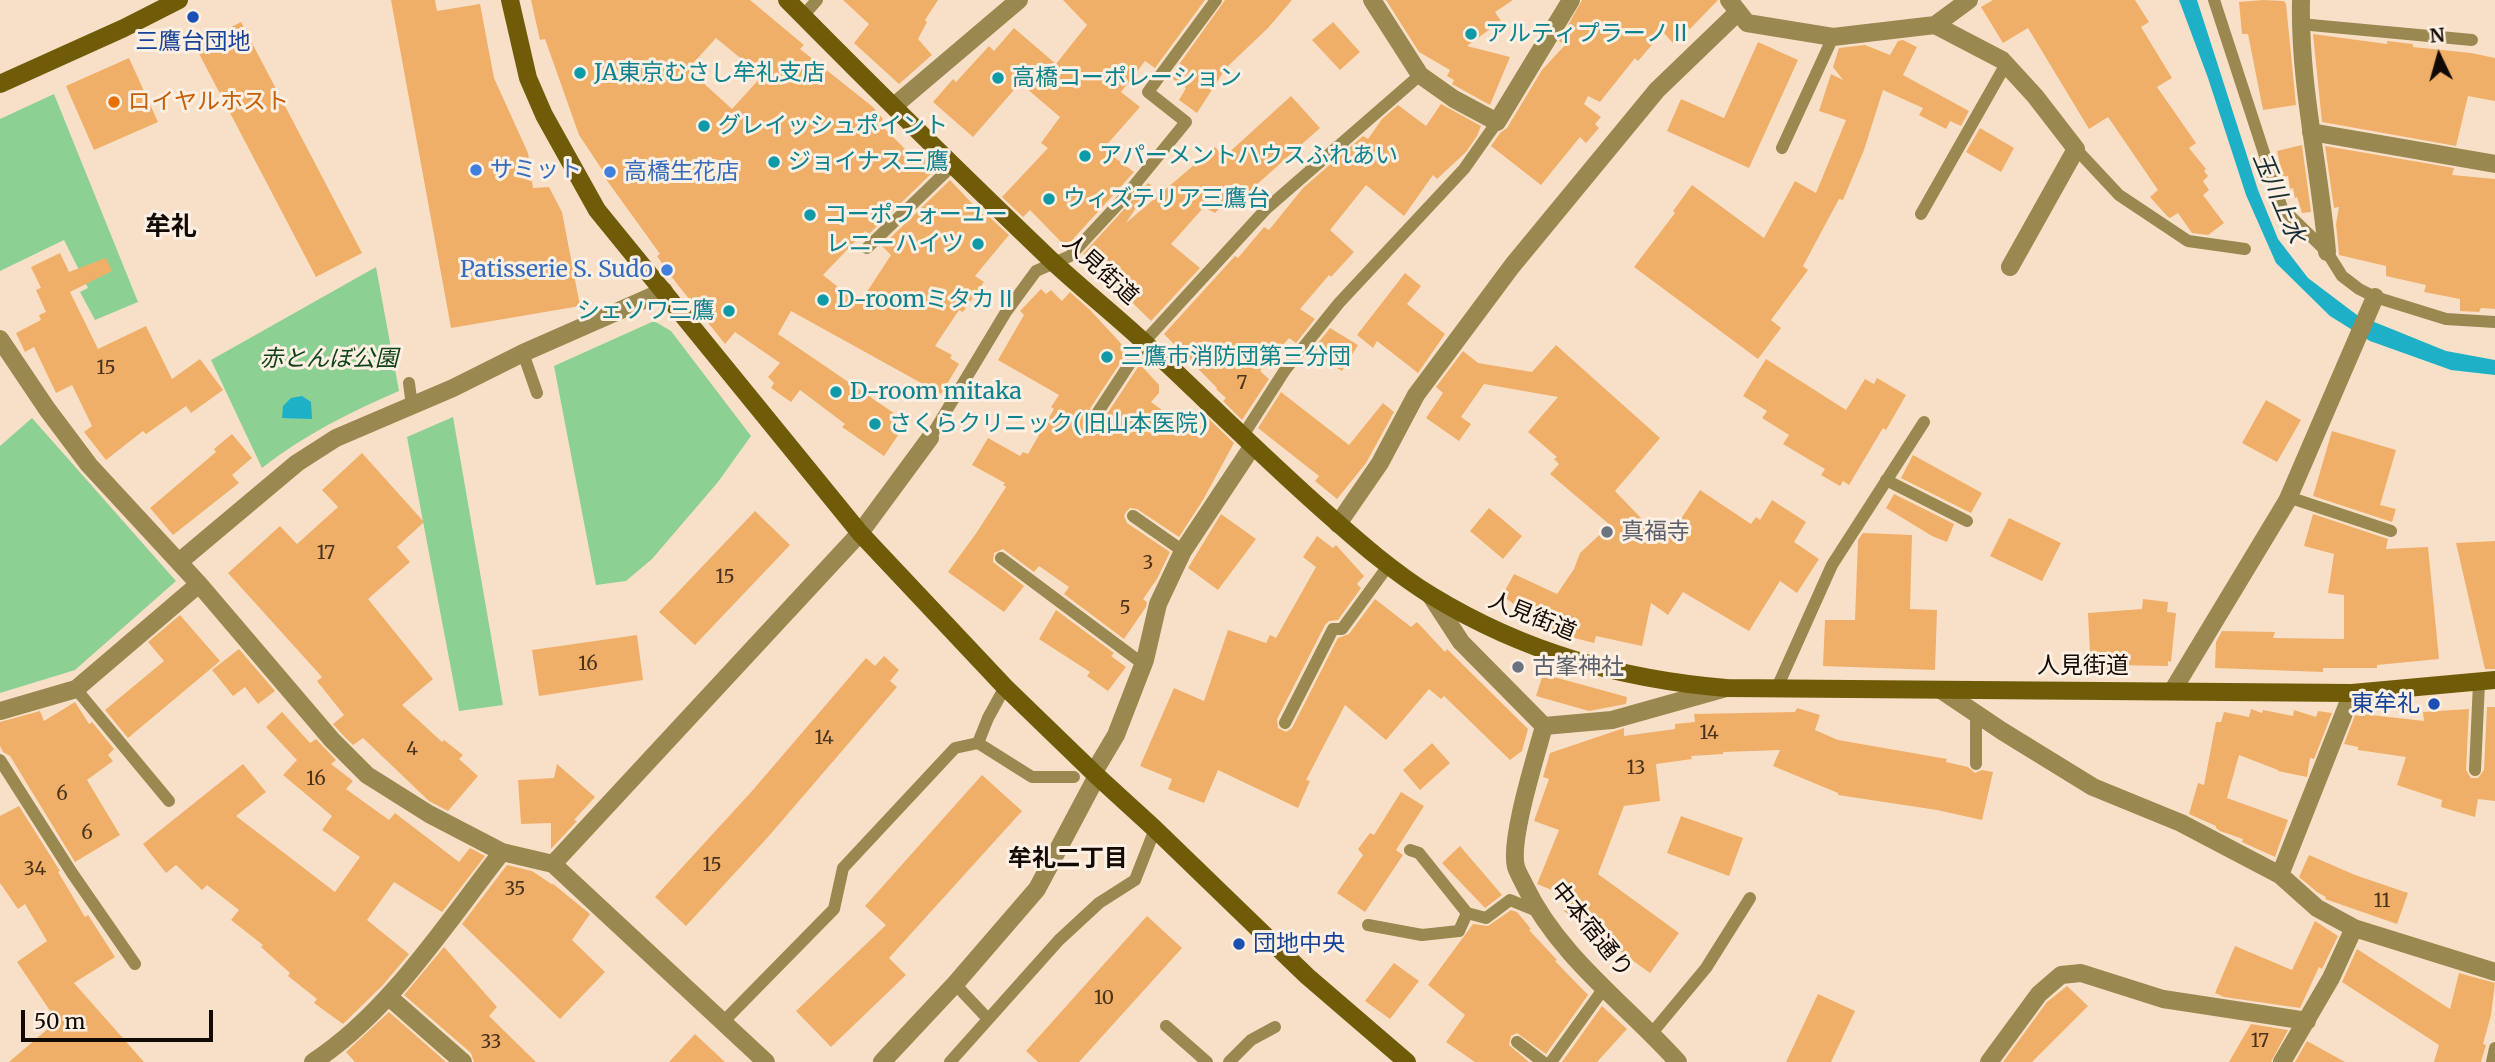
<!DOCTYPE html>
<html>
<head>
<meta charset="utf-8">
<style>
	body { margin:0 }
	#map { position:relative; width:2495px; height:1062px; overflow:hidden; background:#f8e0c8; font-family:Merriweather,serif }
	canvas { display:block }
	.north { position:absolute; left:2404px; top:21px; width:70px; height:70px; -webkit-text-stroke:5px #fdefe1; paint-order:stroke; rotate:355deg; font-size:19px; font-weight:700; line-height:28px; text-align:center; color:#120a04 }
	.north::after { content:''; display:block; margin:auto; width:24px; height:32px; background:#120a04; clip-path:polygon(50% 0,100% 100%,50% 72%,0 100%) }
	.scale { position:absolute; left:21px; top:1010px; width:192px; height:32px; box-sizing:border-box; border:4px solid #120a04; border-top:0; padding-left:9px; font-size:21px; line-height:24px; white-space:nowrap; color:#120a04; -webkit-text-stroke:5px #fdefe1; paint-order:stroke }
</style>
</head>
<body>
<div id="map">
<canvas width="2495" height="1062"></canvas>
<div class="north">N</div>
<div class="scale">50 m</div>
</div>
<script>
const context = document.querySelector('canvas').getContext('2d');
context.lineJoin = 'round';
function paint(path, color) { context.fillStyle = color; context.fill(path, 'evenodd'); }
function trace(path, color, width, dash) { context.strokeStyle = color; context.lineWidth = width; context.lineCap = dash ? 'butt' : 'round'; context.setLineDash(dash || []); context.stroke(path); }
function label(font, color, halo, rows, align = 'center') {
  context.font = font + ' Merriweather,"Noto Sans JP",serif'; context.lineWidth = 6; context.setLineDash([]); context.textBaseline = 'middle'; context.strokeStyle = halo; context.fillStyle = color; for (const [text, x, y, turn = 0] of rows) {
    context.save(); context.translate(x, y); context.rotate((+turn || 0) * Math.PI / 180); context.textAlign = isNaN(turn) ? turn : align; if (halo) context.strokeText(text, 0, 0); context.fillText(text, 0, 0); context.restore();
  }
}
paint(new Path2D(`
	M54,94L138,302L95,320L80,292L88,288L64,240L0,271V119Z
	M376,267L399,391C350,412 304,435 262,468L211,360Z
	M654,321L671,331L751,436L718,482L652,559L626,581L596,585L554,366Z
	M453,417L503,705L459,711L407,437Z
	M32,418L176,581L75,670L0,693V446Z`), '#8cd094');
paint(new Path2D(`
	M2179,0H2197L2258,190L2278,239L2308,278L2357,315L2446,351L2495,360V375L2451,370L2370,341L2330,316L2276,263L2246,195L2208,78Z
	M302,396L311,402L312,419L282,418L283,406L291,398Z`), '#1eb0c7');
paint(new Path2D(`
	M391,0H435L437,11L480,4L494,78L528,153L533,188L549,187L562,212L580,306L451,328Z
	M531,0H750L804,45L800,49L873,107L883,119L880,124L910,154L915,150L935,170L869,234L865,231L823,275L859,304L891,255L882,246L950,180L984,216L986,214L1009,235L975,276L984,282L963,312L959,310L935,346L952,355L950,358L959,364L941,394L791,311L778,334L907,422L884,456L842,427L845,424L800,390L791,402L771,388L774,383L768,377L780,363L735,332L725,344L674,280L657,256L660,254L603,175L605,174L579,135L545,39L540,40ZM716,38L762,76L732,109L688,69Z
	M843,0H938L925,20L927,22L918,39L932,55L899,84L854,43L869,24Z
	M1063,0H1205L1155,68L1145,61L1121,92L1140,107L1103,149L1134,172L1066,247L1030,210L1023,217L1002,197L1048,148L1041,143L1060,117L1020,83L973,137L933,102L953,79L956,82L989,46L994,51L1014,28L1056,64L1087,25Z
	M1225,0H1292L1268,28L1226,68L1197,113L1179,100L1186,88L1170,77Z
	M1386,0H1513L1495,12L1501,21L1467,46L1510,57L1490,105L1452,84L1454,80L1447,76L1450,70L1419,52Z
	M1582,0H1718L1690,29L1688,27L1673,43L1663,32L1638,61L1635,58L1600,102L1588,96L1584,104L1601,117L1595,124L1599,128L1586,143L1580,137L1541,185L1491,146L1500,133L1507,128L1542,70L1565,45L1559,41Z
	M1993,0H2135L2149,22L2141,27L2172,78L2157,87L2196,143L2189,148L2206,169L2204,171L2208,176L2203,181L2209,190L2203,195L2224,223L2208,235L2192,233L2178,213L2170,218L2167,216L2150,197L2158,190L2108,117L2089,129L2028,28L2003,43L1981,7Z
	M2263,0L2284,1L2286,4L2296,105L2263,110L2248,34H2242L2239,2Z
	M241,22L362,253L316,277L195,46Z
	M1333,22L1360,52L1340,70L1312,40Z
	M2313,34L2387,44V41L2413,44V47L2471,53L2495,58V101L2468,96L2456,146L2322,122Z
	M1903,40L1917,47L1903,75L1969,111L1961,126L1950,121L1946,129L1919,115L1923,108L1883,90L1864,150L1843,200L1839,199L1803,266L1808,270L1771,320L1781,328L1758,359L1634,267L1675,213L1673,211L1692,185L1764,238L1795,181L1816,193L1846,120L1819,111L1831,74L1843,80L1833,67L1839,48L1865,45L1890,55L1898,41Z
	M1758,42L1798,60L1749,168L1667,131L1681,99L1724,118Z
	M129,58L158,122L94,150L66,86Z
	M1291,96L1320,128L1235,204L1229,198L1215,213L1204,207L1171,244L1200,268L1151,321L1083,254L1148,183L1151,185L1126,223L1215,147L1224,157Z
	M1441,104L1481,126L1477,136L1466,152L1437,179L1433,175L1404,216L1366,185L1330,230L1354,252L1331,277L1329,275L1300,309L1315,319L1296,343L1289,338L1260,371L1269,379L1242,420L1223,401L1226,398L1216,389L1217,388L1164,334L1235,256L1238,258L1264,227L1269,230L1303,188L1363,136L1368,139L1382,119L1398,105L1426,126Z
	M1980,128L2014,148L2001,172L1966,152Z
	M2302,145L2311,212L2302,213L2297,197L2295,198L2293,188L2290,189L2288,176L2283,177L2277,151Z
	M2325,146L2454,168L2452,175L2495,179V309L2481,308L2479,312L2460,311V299L2424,292L2426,285L2386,276V266L2339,255L2336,224L2339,207L2334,208Z
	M60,253L69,272L106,258L112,271L70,292L98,349L146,326L172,379L200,359L223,390L191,413L186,406L146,434L143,431L106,460L84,432L92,426L72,385L56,393L34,347L25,352L16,333L41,320L39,315L46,312L36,290L41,288L31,267Z
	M1405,273L1421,286L1407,304L1445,334L1418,373L1377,341L1373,348L1357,335Z
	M1041,289L1046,294L1051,290L1062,301L1070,292L1090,310L1128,351L1091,407L1089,412L1093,419L1098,421L1105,417L1140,364L1159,385V393L1151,402L1194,433L1208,418L1234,443L1203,500L1179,537L1137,509L1130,508L1126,512L1124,516L1127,523L1170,552L1157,579L1143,599L1147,602L1146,607L1124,639L1064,594L1069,587L1039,566L1034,572L1003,549L994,553L993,562L1024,586L1004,612L948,572L977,532L1006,487L1003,485L1005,483L972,465L988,438L1020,456L1023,452L1028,454L1054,409L1051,407L1059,395L998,360L1024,315L1020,311Z
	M1330,328L1358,345L1342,371L1311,352Z
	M1556,345L1660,438L1615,491L1665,543L1700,490L1751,524L1756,517L1760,520L1772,500L1806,522L1794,542L1819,559L1797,593L1780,581L1749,631L1683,592L1668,615L1651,603L1642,646L1596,636L1594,643L1559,634L1502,596L1514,574L1557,594L1574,569L1580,553L1610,525L1550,474L1559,464L1554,459L1557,457L1528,432L1558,397L1484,384L1461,417L1471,424L1459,441L1426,418L1443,393L1436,387L1463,351L1478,363L1532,372Z
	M1766,359L1846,410L1865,379L1874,384L1877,378L1906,395L1886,430L1883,428L1849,485L1843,481L1840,486L1821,475L1825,469L1783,444L1789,435L1762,418L1767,411L1743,396Z
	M1281,392L1349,445L1383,403L1394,412L1366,463L1337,499L1315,481L1319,476L1258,428Z
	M2266,400L2301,420L2277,462L2242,443Z
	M2332,431L2396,450L2380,505L2396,509L2392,522L2313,496Z
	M232,434L252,458L232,475L239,483L173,535L150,508L216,452L214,449Z
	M362,453L424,522L397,547L410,562L368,599L433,679L402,705L442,742L444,740L463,755L459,759L478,776L448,811L429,801L363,738L353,745L340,732L333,724L344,715L317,681L322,677L228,573L280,526L297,544L338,507L322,490Z
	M1913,455L1982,493L1971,513L1901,478Z
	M1894,494L1954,524L1947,542L1932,536L1886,508Z
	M1489,508L1522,536L1503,559L1470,531Z
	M755,511L790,545L695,645L659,612Z
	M1221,514L1256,539L1218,590L1188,568Z
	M2313,514L2388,539L2386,549L2428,547L2439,659L2377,665V668H2323V672L2215,668L2216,642L2222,631L2275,632L2273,638L2344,639V595L2328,593L2334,554L2304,546Z
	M2009,518L2061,543L2042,581L1990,556Z
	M1863,533L1912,535L1910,609L1937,610L1935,670L1823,666L1825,620H1855L1858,540Z
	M1317,536L1333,548L1336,545L1364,576L1357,584L1361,588L1338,620L1329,621L1325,625L1277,719L1278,728L1286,732L1292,728L1338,638L1349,634L1375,599L1411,627L1417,622L1445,652L1447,649L1528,729L1522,751L1510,760L1444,696L1441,699L1429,689L1386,740L1345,705L1306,780L1310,781L1298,808L1218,770L1204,803L1168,789L1172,779L1140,766L1174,688L1204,701L1228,630L1266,643L1270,635L1276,638L1316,567L1303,557Z
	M2495,541V669H2485L2456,543Z
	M2143,599L2168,602L2167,612L2176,613L2171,662L2168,661V666L2114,665L2113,670H2091L2088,613L2142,609Z
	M1056,610L1114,653L1111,656L1126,667L1108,691L1087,676L1090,672L1039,639Z
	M180,615L220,661L128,738L105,710L164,661L148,642Z
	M637,635L643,680L539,696L532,650Z
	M239,649L275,691L258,704L245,687L233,696L212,670Z
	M884,656L899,670L890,681L897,687L768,837L686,926L655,897L752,791L866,658L875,666Z
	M1543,674L1627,697L1626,704L1589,711L1536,696Z
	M75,702L89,724L92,722L114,749L108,755L113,761L87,780L120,835L75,862L10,756L3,752L0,746V722L40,711L44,721Z
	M2487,707H2495V801L2478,799L2475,817L2441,807L2442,800L2397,785L2406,757L2358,750V747L2344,744L2355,715L2362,716V714L2424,721L2423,712L2469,709L2466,770L2471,778H2478L2484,770Z
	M1797,708L1820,715L1815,730L1838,740L1947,759L1946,762L1968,767L1975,773L1982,770L1993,772L1982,820L1937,810L1838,795V793L1773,766L1780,750L1723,752V754L1691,756L1692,759L1656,764L1660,801L1624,806L1598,874L1679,933L1650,973L1564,911L1574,899L1537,884L1559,830L1534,821L1549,779L1543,777L1550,753L1624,728V736L1675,729V724L1695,722L1694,714L1795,712Z
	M2251,709L2262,713L2263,710L2293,716L2294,710L2316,717L2318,711L2332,713L2314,759L2310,758L2307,777L2278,771V770L2239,755L2227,798L2288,820L2275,857L2242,842L2243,839L2220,831L2216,828V826L2189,814L2198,783L2204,785L2216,722H2221L2224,712L2249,717Z
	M282,712L310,743L316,739L336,760L331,764L353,781L346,789L389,820L395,813L459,862L470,848L485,856L442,912L394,882L367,920L409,954L383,985L343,1024L314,1003L317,999L288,976L290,973L261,947L263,945L231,920L239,910L207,885L202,890L176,865L166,873L143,844L243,764L266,792L236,816L335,892L360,857L322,830L332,816L283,775L297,760L266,727Z
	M1432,743L1450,763L1420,790L1403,770Z
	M557,764L595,797L574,820L577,821L551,849V823L521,824L518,780L554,778Z
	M982,775L1022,811L889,958L906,975L831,1047L796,1011L886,925L865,906Z
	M1401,792L1424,806L1396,850L1403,855L1365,912L1337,893L1363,855L1358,849L1370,833L1374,835Z
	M19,806L60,871L58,872L85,917L88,915L115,957L74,983L144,1062H9L57,1021L17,962L47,941L25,904L18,909L0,883V816Z
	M1681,816L1743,838L1729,876L1667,853Z
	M1460,846L1502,895L1485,908L1442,863Z
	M2309,855L2355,875L2408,893L2397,924L2325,899L2326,897L2317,892L2299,877Z
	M507,865L532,871L553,885L552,883L590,914L572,940L605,972L560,1019L462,924Z
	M1511,910L1517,912L1531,929L1529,930L1557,960L1555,961L1588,995L1546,1054L1517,1033L1511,1036L1509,1045L1529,1062H1475L1446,1042L1465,1015L1428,985L1473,924L1488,926Z
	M1147,916L1182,948L1079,1062H1038L1026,1051Z
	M2315,921L2338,936L2322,969L2319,967L2300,1008L2224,997L2215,993L2235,946L2292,970Z
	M444,947L497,1007L489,1016L536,1062H474L471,1053L404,995Z
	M2357,949L2450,1009L2459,973L2495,983L2491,1015L2483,1044L2486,1045L2481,1062H2434L2439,1045L2342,982Z
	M1394,963L1419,981L1390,1019L1365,1001Z
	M2067,986L2088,1006L2032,1062H2003L2047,1002Z
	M1818,994L1855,1011L1831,1062H1786Z
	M1602,1006L1627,1029L1597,1062H1562Z
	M389,1012L446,1062H355L346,1052Z
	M2251,1024L2288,1030L2271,1062H2229Z
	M695,1034L725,1062H669Z
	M2307,1041L2345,1062H2295Z`), '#f0af68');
trace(new Path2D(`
	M2214,0L2282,208L2327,252L2342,276L2359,289L2375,297L2446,319L2495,322
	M803,16L817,0
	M2300,24L2472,40
	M1782,148L1833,37
	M2076,149L2119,195L2188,241L2245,249
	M1921,214L2006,64
	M867,248L953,165
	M523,353L537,393
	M409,383L412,406
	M1098,412L1144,342L1266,209L1420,75
	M1242,437L1285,370L1339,303L1464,169L1497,122
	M930,438L1006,312L1036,271L1070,256L1123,199L1186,122L1148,92L1216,0
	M1886,480L1967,521
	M2288,497L2391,531
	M1133,516L1183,551
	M1001,558L1143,664
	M76,689L169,801
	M1776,690L1832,565L1924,422
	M1976,714V764
	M1285,723L1333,629H1342L1388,566
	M978,743L1032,777H1074
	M0,760L72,873L135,964
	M2475,770L2479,683
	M1410,850L1419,853L1467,913L1486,918L1510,900L1537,911
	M1368,925L1422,935L1459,931L1467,913
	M955,984L988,1019
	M722,1023L834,909L843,868L955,748L978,743L988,718L1005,687
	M1166,1026L1207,1062
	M1652,1033L1706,968L1750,898
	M1517,1042L1543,1062
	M950,1062L1059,940L1099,903L1135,880L1155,829
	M1229,1062L1251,1040L1275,1027
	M1551,1062L1604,988
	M2492,1062L2495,1048`), '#99884f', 12);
trace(new Path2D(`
	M1372,0L1420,75L1454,99L1497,122L1571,0
	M1729,0L1747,23L1833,37L1935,25L2002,60L2035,96L2076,149L2010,267
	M2301,0C2299,83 2320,170 2327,252
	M1935,25L1969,0
	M894,106L1019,0
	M2311,132L2495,164
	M0,339L47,409L89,465L199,584L332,740L367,775L429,814L502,852L553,864L766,1062
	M1338,524L1380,463L1416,395L1512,266L1657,90L1737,13
	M179,562L297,463L336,438L453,388L523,353L664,291
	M1431,596L1461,642L1544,726L1612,720L1726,688
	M1941,690L2002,731L2093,787L2181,823L2280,875L2317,908L2354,928L2495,972
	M2173,690L2287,501L2375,297
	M0,711L76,689L199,584
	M1544,726C1536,756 1509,840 1516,867C1518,873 1522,880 1525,886C1559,957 1627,1005 1678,1062
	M1094,772L1116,735L1145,660L1158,604L1183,551L1252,447
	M553,864L860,533L930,438
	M2280,875L2352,693
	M389,997L463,1062
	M313,1062C389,1013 447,922 502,852
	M882,1062L955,984L1037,889L1097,776
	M1989,1062L2039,994L2061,975L2081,973L2163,999L2307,1021
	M2282,1062L2331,978L2354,928`), '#99884f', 18);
trace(new Path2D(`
	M510,0L528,78L544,115L597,210L860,533L1005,687L1097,776L1155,829L1307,976L1407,1062
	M787,0C874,88 962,175 1051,260C1082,289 1115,315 1145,343C1205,399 1263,457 1324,511C1359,542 1393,572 1432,596C1524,652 1620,679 1726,688L2352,693L2495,680
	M0,84L124,28L179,0`), '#705c08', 18);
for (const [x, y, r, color] of [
	[193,17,7,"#1a4fb4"],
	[1471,34,7,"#0f9aa8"],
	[580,73,7,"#0f9aa8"],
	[998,78,7,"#0f9aa8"],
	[114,102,7,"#e8710a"],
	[704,126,7,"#0f9aa8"],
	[1085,156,7,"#0f9aa8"],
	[774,162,7,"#0f9aa8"],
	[476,170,7,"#3f7fe0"],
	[610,172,7,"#3f7fe0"],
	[1049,199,7,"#0f9aa8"],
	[810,215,7,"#0f9aa8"],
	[978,244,7,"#0f9aa8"],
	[667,270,7,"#3f7fe0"],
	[823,300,7,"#0f9aa8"],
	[729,311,7,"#0f9aa8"],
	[1107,357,7,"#0f9aa8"],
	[836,392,7,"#0f9aa8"],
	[875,424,7,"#0f9aa8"],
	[1607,532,7,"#6b7280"],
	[1518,667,7,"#6b7280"],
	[2434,704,7,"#1a4fb4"],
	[1239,944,7,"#1a4fb4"]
]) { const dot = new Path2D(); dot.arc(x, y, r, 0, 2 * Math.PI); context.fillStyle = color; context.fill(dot); trace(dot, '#fdefe1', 2.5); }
label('19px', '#4a331d', null, [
	["15",106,369],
	["7",1242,384],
	["17",326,554],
	["3",1148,564],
	["15",725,578],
	["5",1125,609],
	["16",588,665],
	["14",1709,734],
	["14",824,739],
	["4",412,750],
	["13",1636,769],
	["16",316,780],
	["6",62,795],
	["6",87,834],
	["15",712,866],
	["34",35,870],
	["35",515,890],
	["11",2382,902],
	["10",1104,999],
	["17",2260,1042],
	["33",491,1043]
]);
label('23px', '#0d838f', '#fdefe1', [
	["アルティプラーノⅡ",1485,34],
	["JA東京むさし牟礼支店",594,73],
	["高橋コーポレーション",1012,78],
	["グレイッシュポイント",718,126],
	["アパーメントハウスふれあい",1099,156],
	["ジョイナス三鷹",788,162],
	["ウィズテリア三鷹台",1063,199],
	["コーポフォーユー",824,215],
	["レニーハイツ",964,244,"right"],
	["D-roomミタカⅡ",837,300],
	["シェソワ三鷹",715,311,"right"],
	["三鷹市消防団第三分団",1121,357],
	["D-room mitaka",850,392],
	["さくらクリニック(旧山本医院)",889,424]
], 'left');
label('23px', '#164399', '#fdefe1', [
	["三鷹台団地",193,42],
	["東牟礼",2420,704,"right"],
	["団地中央",1253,944,"left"]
]);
label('23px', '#c56008', '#fdefe1', [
	["ロイヤルホスト",128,102]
], 'left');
label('23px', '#366cbe', '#fdefe1', [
	["サミット",490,170],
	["高橋生花店",624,172],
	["Patisserie S. Sudo",653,270,"right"]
], 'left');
label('23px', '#120a04', '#fdefe1', [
	["人見街道",1100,270,42],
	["人見街道",1532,617,22],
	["人見街道",2083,666],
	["中本宿通り",1591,930,51]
]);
label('italic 23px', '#0d431a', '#fdefe1', [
	["赤とんぼ公園",329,359]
]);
label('23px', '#5b616d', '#fdefe1', [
	["真福寺",1621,532],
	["古峯神社",1532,667]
], 'left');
label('italic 24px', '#172d32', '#fdefe1', [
	["玉川上水",2278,198,67]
]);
label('bold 24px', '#120a04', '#fdefe1', [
	["牟礼二丁目",1068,859]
]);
label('bold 26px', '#120a04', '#fdefe1', [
	["牟礼",171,228]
]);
</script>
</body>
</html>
